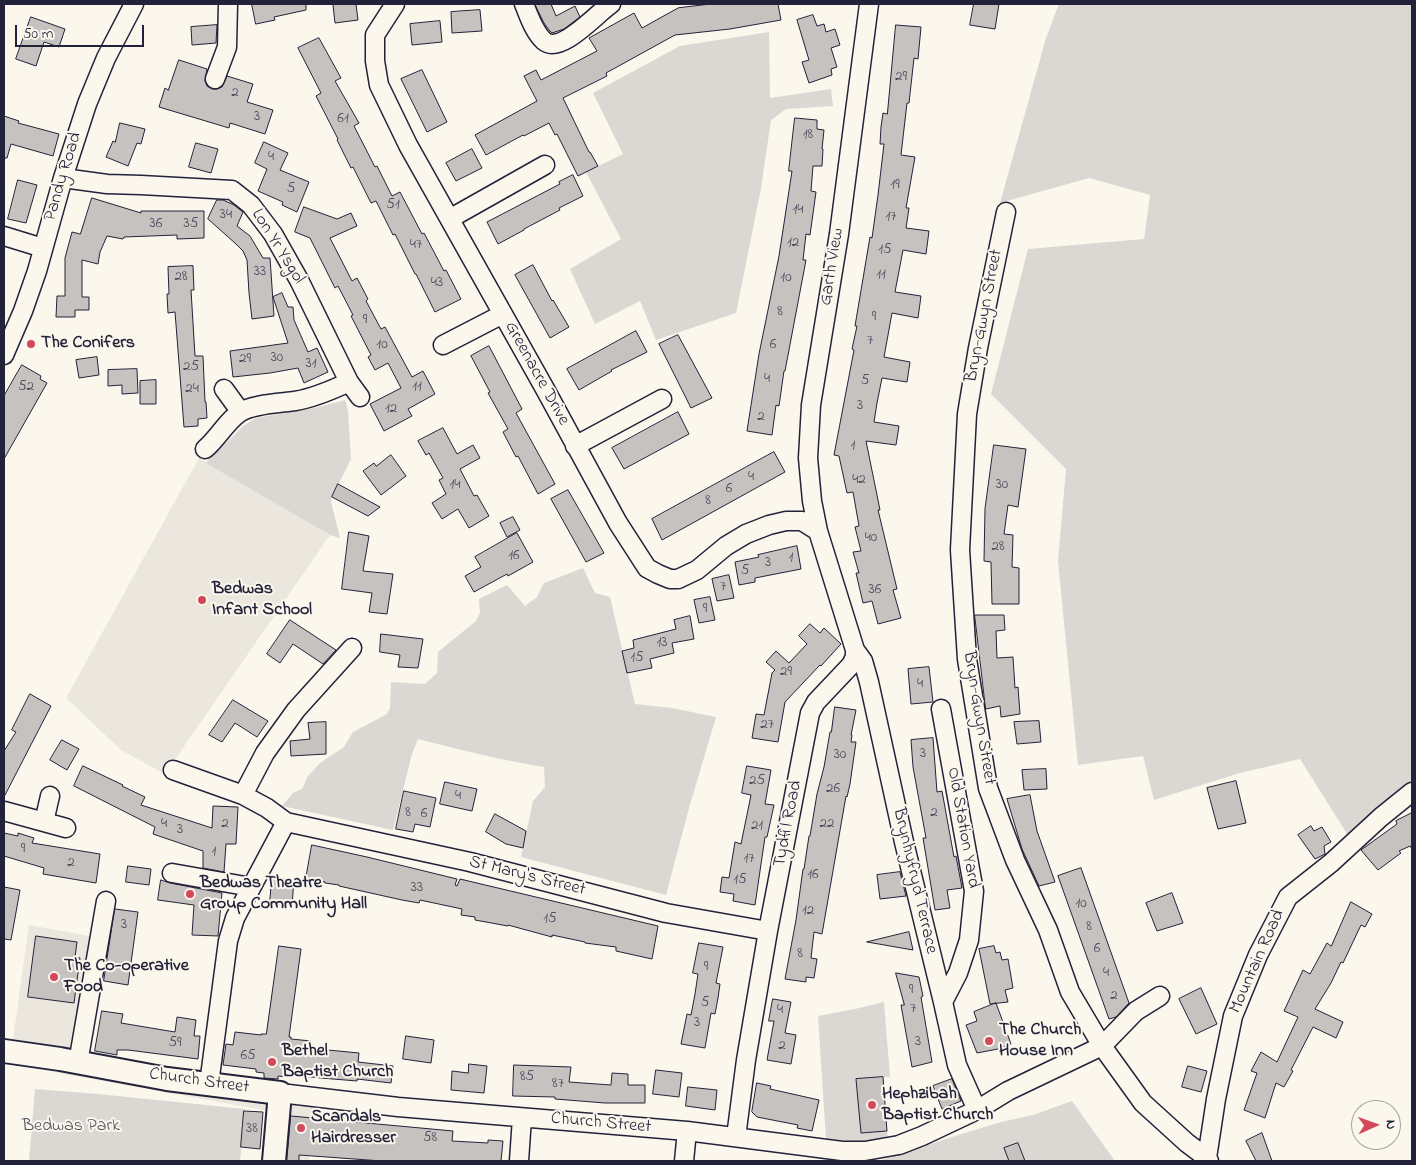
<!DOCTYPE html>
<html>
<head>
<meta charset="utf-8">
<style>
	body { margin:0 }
	#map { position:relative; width:1416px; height:1165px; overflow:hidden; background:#fbf7ec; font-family:"Indie Flower",sans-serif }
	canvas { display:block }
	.frame { position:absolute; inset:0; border:5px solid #22223b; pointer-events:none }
	.north { position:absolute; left:1351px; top:1100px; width:50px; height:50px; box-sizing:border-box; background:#fbf7ec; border:1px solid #a4a2a5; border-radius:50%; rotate:88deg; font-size:14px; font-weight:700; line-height:20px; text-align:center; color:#22223b }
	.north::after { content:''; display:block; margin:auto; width:18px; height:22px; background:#d1495b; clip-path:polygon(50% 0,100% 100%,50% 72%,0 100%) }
	.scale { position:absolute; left:15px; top:25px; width:129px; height:22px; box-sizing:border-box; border:2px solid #22223b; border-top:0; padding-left:6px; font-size:15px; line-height:18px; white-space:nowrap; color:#22223b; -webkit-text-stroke:4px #fbf7ec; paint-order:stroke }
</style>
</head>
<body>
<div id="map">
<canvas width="1416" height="1165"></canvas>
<div class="frame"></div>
<div class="north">N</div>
<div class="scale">50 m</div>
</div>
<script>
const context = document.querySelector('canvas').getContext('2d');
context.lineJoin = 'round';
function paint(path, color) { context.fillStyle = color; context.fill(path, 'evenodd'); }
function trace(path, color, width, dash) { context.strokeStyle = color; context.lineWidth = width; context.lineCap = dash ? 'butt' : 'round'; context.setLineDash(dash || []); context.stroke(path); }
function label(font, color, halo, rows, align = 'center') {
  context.font = font + ' "Indie Flower",sans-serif'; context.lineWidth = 4; context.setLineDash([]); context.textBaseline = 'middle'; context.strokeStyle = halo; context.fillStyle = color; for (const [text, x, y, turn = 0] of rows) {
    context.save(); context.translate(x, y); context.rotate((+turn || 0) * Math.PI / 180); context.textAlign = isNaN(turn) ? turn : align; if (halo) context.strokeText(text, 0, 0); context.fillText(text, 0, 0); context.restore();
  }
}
paint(new Path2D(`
	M199,458L330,535L165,774L121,750L66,698Z
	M29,925L105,939L86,1056L314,1087L309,1161H263L269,1111L4,1063V1038L13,1039Z`), '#ebe7df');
paint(new Path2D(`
	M1059,4H1412V782L1349,837L1300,759L1240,773L1154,800L1143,756L1078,765L1058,561L1066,469L991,394L1028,249L1144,239L1150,195L1089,178L1000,203L1046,38Z
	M769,32L770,98L831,89L833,106L786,109L771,120L761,188L736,313L656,340L640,301L595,324L570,269L621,239L586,172L623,154L593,93L680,46Z
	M345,400L348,410L351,459L332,497L331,502L340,538L330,535L206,463L213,452L225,444L243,426L256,418L319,407Z
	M583,568L595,593L610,597L635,704L672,708L716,717L689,808L666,895L521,857L533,801L545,787L544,767C501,760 460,750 418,739L412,754L393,830L282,806L293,793L302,789L308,776L320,763L344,747L353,732L387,714L390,708L391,682L425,684L437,673L438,652L476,621L480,613L479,599L507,585L525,606L537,597L544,583Z
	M884,1002L890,1077H883L888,1141L849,1144L826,1139L818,1016L855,1009Z
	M35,1089L98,1094L245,1109L240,1161H29Z
	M1072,1101L1115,1161H879L958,1135L1001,1122L1033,1115Z`), '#dbd8d3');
const building = new Path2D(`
	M252,4H306V10L274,17L275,20L256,24Z
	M348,4H356L358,20L335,23L333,5Z
	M535,4H551L556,16L575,6L580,17L564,29L552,33L549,30L544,23Z
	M711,4H778L781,20L730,29L675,35L606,73L607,76L563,98L589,152H590L598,166L578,176L557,134L555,135L549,123L524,136L523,135L486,155L475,135L537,101L524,76L536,70L541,80L597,51L589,38L634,13L642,28L678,8Z
	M974,4H999L995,29L970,25Z
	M480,10L482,31L452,33L451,12Z
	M813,15L817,26L824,24L826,32L835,29L840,45L831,48L837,67L831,69L832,75L809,83L802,62L809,60L797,20Z
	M31,17L65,29L59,47L44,42L36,66L16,59Z
	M440,21L442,42L412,45L410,24Z
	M217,25L216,43L192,45L191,27Z
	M896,25L921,27L918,59L914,58L909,103H907L901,155L915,157L906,208H909L906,228L929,231L926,254L903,250L895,292L921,296L918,318L892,313L884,357L910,362L907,382L882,378L877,403L874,422L899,426L896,445L866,441L880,510H878L897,589L893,590L901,618L878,624L872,601L863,603L856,573H859L853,552L861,551L855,527L859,526L853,492L847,493L839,456L834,455L854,350L852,349L857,326H855L870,237L872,238L878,195L884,144H880L881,127L883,113L887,114Z
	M319,38L341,78L335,81L359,123L354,126L375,167L377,166L392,196L400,192L422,234L424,233L444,271L446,270L461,299L435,312L416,274H415L395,234L393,235L376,201L371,203L353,167L351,168L337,140L338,139L316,96L321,93L298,48Z
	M179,60L207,69L205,81L207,86L212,89H217L222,87L227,76L253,84L247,102L273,110L265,134L230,123L229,128L159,107L165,88L168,90Z
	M422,70L447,122L427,132L401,79Z
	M4,116L19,121L18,123L59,134L53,156L11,144L7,158H4Z
	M795,118L817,120V129L824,130L822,149H823L822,166H813L811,191L816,192L810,235L806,234L803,260H806L785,371H784L779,406L776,405L772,435L747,431L759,354L779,256L792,171H789Z
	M120,123L145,129L141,144L137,143L128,166L106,157L113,141L115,142Z
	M264,142L288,153L280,170L309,182L297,212L282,205L283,202L258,191L267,169L255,163Z
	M196,143L218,149L211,173L189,167Z
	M472,149L482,168L456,181L446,163Z
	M573,175L583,196L559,208L560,210L524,229V230L498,244L487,222L560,184L559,182Z
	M18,180L37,185L26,223L8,219Z
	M92,198L141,213V211H204V238L177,239V235L124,237L123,239L107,236L100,252L98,264L82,260V297H89V310H75V317H56L57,296H65V258L72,232L80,234Z
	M217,200H223L234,205L243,212L237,226L250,236L263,258H270L274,316L252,319L249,293L247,260L243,251L236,244L208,219Z
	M304,207L337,219L351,213L357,226L330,238L352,281L357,278L368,299L366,301L381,329L385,327L412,377L423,371L435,394L408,409L412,416L384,431L370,404L401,388L388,363L375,370L368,357L371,355L351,316L353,315L338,286L335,288L310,238L295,232Z
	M533,265L552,301L553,300L569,327L550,338L515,275Z
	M193,266L194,290H191L195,356H203L205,402H206L207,418L198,419V426L184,427L175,312L168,313L167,294H169L168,267Z
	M282,293L288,307H293L294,320L308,352L317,348L328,372L304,383L298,368L270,373L233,377L230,351L288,343L273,297Z
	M636,331L647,352L611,370L612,371L579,390L567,369Z
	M678,335L712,398L691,408L659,344Z
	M489,346L522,409L516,413L555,484L538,494L518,456L516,457L503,432L508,429L488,393L490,392L471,356Z
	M97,357L99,375L79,378L76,360Z
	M22,365L41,376L40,379L47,383L4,459V396Z
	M137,369L138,393L122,394V385L108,386V370Z
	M156,380V404H140V381Z
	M678,412L689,434L624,469L612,448Z
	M443,428L457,454L473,445L480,458L460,469L474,496L477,495L489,516L469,528L458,509L442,519L432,503L446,494L439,480L443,478L429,453L426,455L418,441Z
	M994,445L1026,449L1018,507L1008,505L1004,534L1013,535L1012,567L1019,568V604H992L991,562L984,561L985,509Z
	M774,452L785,472L662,540L652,519Z
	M391,455L406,476L381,495L363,471L374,463L376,466Z
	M338,484L380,507L368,516L332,497Z
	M568,490L604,553L586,562L551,499Z
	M513,517L520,530L507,537L500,523Z
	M349,532L369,536L363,571L393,574L387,614L369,612L372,593L342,589Z
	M517,533L533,562L508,576L507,574L474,592L465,576L481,567L475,557Z
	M797,546L801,569L755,578V582L739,585L735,562L759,557L758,555Z
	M729,575L734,598L717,601L712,579Z
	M710,597L715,620L699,623L694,600Z
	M975,615H1004L1005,630L996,631L997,658L1013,657L1015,688L1018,687L1020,714L1001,717L1000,706L986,709Z
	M690,616L694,639L672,643L674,653L650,659L652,668L627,673L622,651L634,648L633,640L676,629L674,620Z
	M290,620L336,650L323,664L293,644L280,663L267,654Z
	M810,624L820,633L824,628L841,644L821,666L820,665L785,702L778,742L752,738L756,714L764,715L772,673L775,670L766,662L776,651L789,663L807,644L799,636Z
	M381,634L423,639L418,668L398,667L400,655L380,652Z
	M929,667L933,702L911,704L908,669Z
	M30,694L51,706L4,797V751L16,732L12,730Z
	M233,700L268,721L257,737L235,723L222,742L209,735Z
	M835,707L856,710L851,735H852L851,742H856L850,784L847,797L846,796L822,934L814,932L811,958L817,959L814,978L806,977V982L785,979L796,920L803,869H804L809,836H810L817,794L824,767L830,732H831Z
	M1039,721L1041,742L1017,744L1014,722Z
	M326,722V754L291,756L290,741L310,739L308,723Z
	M933,738L937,792L942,791L954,857L956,856L962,888L947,890L950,908L935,910L923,838H926L913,767L911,740Z
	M62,740L79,749L67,770L50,760Z
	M83,766L123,785L122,786L145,797L141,805L212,828L213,806L238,807L236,844H226L224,872L203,868V851L153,834L155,827L74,786Z
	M747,766L771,770L765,804L774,805L767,837H765L755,905L733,901L734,894L720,892L722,877L729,878L735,842L741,844L751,795L742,793Z
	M1046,769L1047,789L1024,790L1022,770Z
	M1236,781L1246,823L1218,829L1207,788Z
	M445,782L477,789L472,811L440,804Z
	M404,791L436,798L430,827L415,824L413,832L396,829Z
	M1030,795L1037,831L1055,882L1039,886L1022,849L1007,799Z
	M1412,813V849L1410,846L1399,851L1401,853L1378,870L1361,850L1397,824L1396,821Z
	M495,814L526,831L523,848L506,844L486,832Z
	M1311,826L1314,831L1322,827L1331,842L1324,846L1325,854L1315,859L1298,835Z
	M4,833L18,836V833L34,838L32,843L100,854L96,883L43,874L44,868L4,856Z
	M312,845L367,857L457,879L455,885L457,886L460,879L658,926L652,959L616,951V947L585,943V942L552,935V937L508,925V926L475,920V917L461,915L462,909L420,900L419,903L402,900L339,886V885L325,883V882L306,879Z
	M128,866L151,869L149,885L126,882Z
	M1081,868L1129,1003L1116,1017L1109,1019L1058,876Z
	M900,872L906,896L880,899L877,875Z
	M272,878L294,880L292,905L270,904Z
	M161,880L170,883L222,893L218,936L192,935L194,905L158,900Z
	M4,887L20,890L11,940L4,939Z
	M1172,893L1183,923L1157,931L1146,903Z
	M1351,902L1372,914L1365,927L1361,925L1343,963L1341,962L1331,983L1315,1009L1343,1022L1336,1038L1313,1027L1291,1070L1293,1071L1284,1087L1276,1083L1265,1118L1244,1110L1257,1073L1251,1071L1261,1052L1277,1062L1298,1017L1284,1011L1303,970L1310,974L1327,943L1331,946Z
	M115,909L138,912L128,985L104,981Z
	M909,932L913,950L867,942Z
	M36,936L77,942L75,957L80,958L74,1003L28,997Z
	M699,943L723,947L716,983L720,984L718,998L715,1014L711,1013L705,1048L681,1044L687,1014L691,1015L695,994L698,974L693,973Z
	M279,946L301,949L289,1037H291V1039L311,1041L310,1047L318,1049L359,1053L358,1062L393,1066L391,1083L357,1079V1081L321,1078L286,1074V1077L278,1076V1079L264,1078V1073L256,1072V1069L223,1065L226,1044L233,1045L235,1032L261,1035V1034H266Z
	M994,946L996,953L1000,952L1002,960L1008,959L1013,988L1005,990L1008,1002L990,1004L979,949Z
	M896,973L919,977L923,996L921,997L932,1062L912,1067L901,1005H904Z
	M1201,988L1217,1024L1196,1034L1179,999Z
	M773,999L791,1002L785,1033L796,1035L791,1064L767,1060L774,1021H769Z
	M996,1003L1011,1044L998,1049L977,1053L966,1025L977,1021L974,1012Z
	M102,1011L123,1014L121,1023L175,1032L177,1017L196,1020L194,1036H200L198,1059L128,1050H117V1055L95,1051Z
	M406,1036L434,1040L431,1063L403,1059Z
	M469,1064L487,1066L484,1093L451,1090L452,1071L468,1073Z
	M514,1065L571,1067L569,1082L611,1085L612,1073L628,1074V1085H645V1103H605L555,1099V1097L513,1096Z
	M1188,1066L1207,1071L1201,1092L1182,1087Z
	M656,1070L682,1073L679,1097L653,1094Z
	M883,1077L887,1131L861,1133L856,1079Z
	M952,1079L961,1101L942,1109L933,1086Z
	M757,1083L771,1086L770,1089L819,1100L812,1131L797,1128L798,1125L757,1117L752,1112Z
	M688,1087L717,1090L715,1110L686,1106Z
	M244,1111L263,1112L260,1149L241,1147Z
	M291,1116L453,1131L452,1141L488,1143V1140L503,1141L501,1161H382L299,1155V1161H287Z
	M1262,1133L1272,1161H1256L1246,1141Z
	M1018,1143L1025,1161H1009L1004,1148Z`);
paint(building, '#c6c2c0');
trace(building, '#22223b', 1);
const minor = new Path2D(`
	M395,4L375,35V61L379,85L408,145L545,389L618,523L647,568L658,574L670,579H678L697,570L726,546L746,534L769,525L786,521H802L818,531
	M524,4C529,16 534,32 544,41C561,55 597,13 611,4
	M215,79L227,47L228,4
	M63,178L107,184L141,185L232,190L251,205L273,234L299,280L349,382L360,397
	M1006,212L978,348L967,414L960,550L967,659L988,788L1015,860L1048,930L1070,992L1102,1046L1143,1103L1187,1143L1207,1158L1209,1161
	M451,218L545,165
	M4,236L43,248
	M443,345L503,314
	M4,355L23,311L37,271L63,178L87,104L106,58L134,4
	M224,389L240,411
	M575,446L662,399
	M205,449C218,438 226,422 239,413C251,404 281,403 295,401C314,398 332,390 349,382
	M855,650L863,661L869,682L904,842L943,1002L957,1065L977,1110
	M941,709L974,891L969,940L958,973L943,1002
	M173,770L243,795L267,808L286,822
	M243,795L265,753L296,710L352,648
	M4,811L66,828
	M44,822L50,796
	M172,873L251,887
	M78,1063L106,901
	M209,1084L228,941L235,918L286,822L470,862L666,913L768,931
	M280,1093L398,1107L687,1131L842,1151H865L899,1145L922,1136L977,1110L1008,1091L1102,1046L1136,1011L1160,996
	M736,1137L746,1060L768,931L810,713L816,702L851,665L855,657V650L818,531L812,501L808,458L811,405L839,234L869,4
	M1207,1158L1216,1099L1233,1016L1258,955L1288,897L1331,863L1381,817L1412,792
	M519,1161L522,1118
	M684,1161L687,1131`);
const tertiary = new Path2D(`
	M4,1051L60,1059L167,1079L280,1093L274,1161`);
trace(minor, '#22223b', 21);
trace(tertiary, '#22223b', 26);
trace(minor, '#fbf7ec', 18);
trace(tertiary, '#fbf7ec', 22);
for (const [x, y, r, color] of [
	[31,344,5,"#d1495b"],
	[202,600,5,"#d1495b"],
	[190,894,5,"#d1495b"],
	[54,977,5,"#d1495b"],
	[989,1041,5,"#d1495b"],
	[272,1062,5,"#d1495b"],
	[872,1105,5,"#d1495b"],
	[301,1128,5,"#d1495b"]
]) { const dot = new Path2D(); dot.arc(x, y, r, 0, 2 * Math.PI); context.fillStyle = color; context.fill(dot); trace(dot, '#fbf7ec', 2); }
label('15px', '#4b4a5c', null, [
	["29",901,78],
	["2",235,94],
	["3",257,118],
	["61",343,120],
	["18",808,136],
	["4",271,158],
	["19",895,186],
	["5",291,190],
	["51",393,206],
	["14",798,211],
	["34",226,216],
	["17",891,218],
	["36",156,225],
	["35",191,225],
	["12",793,244],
	["47",416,246],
	["15",885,251],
	["33",260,273],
	["11",881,276],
	["28",181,278],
	["10",786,279],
	["43",437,284],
	["8",780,313],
	["9",874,318],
	["9",365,321],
	["7",870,342],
	["10",382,346],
	["6",773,346],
	["30",277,359],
	["29",245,360],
	["31",311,365],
	["25",191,368],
	["4",767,380],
	["5",865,382],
	["52",26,388],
	["11",417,388],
	["24",192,390],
	["3",860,407],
	["12",391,410],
	["2",761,418],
	["1",853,447],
	["4",751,478],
	["42",859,481],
	["14",455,486],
	["30",1002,486],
	["6",729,490],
	["8",708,502],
	["40",871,539],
	["28",998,548],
	["16",514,557],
	["1",791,559],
	["3",768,564],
	["5",745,572],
	["7",723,588],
	["36",875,591],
	["9",705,610],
	["13",662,644],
	["15",637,659],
	["29",786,673],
	["4",920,685],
	["27",767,726],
	["3",923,755],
	["30",840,756],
	["25",757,782],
	["26",833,790],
	["4",458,797],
	["8",408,814],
	["2",934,814],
	["6",424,815],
	["4",164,825],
	["2",225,825],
	["22",827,825],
	["21",757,827],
	["3",180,831],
	["9",23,850],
	["1",214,853],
	["17",749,860],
	["2",71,864],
	["16",813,876],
	["15",740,881],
	["33",417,889],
	["10",1081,905],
	["12",808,912],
	["15",550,920],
	["3",124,926],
	["8",1089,928],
	["6",1097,950],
	["8",800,955],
	["9",706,968],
	["4",1106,974],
	["9",911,991],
	["2",1114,997],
	["5",705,1004],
	["7",913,1010],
	["4",780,1011],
	["3",697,1024],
	["3",918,1043],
	["59",175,1044],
	["2",782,1047],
	["65",248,1057],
	["85",527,1078],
	["87",558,1085],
	["38",252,1130],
	["58",430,1139]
]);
label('18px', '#22223b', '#fbf7ec', [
	["Pandy Road",64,177,-73],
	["Lon Yr Ysgol",277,247,58],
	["Garth View",833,267,-81],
	["Bryn-Gwyn Street",985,316,-79],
	["Greenacre Drive",536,374,61],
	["Bryn-Gwyn Street",978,718,81],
	["Tydfil Road",789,824,-79],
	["Old Station Yard",962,828,80],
	["St Mary's Street",527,877,14],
	["Brynhyfryd Terrace",914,881,77],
	["Mountain Road",1258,962,-66],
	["Church Street",199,1082,8],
	["Church Street",601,1124,5]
]);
label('bold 18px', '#22223b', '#fbf7ec', [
	["The Conifers",41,344],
	["Bedwas",212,590],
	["Infant School",212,611],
	["Bedwas Theatre",200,884],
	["Group Community Hall",200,905],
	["The Co-operative",64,967],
	["Food",64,988],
	["The Church",999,1031],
	["House Inn",999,1052],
	["Bethel",282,1052],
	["Baptist Church",282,1073],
	["Hephzibah",882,1095],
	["Baptist Church",882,1116],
	["Scandals",311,1118],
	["Hairdresser",311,1139]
], 'left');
label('18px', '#505061', '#fbf7ec', [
	["Bedwas Park",71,1127]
]);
</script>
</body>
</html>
